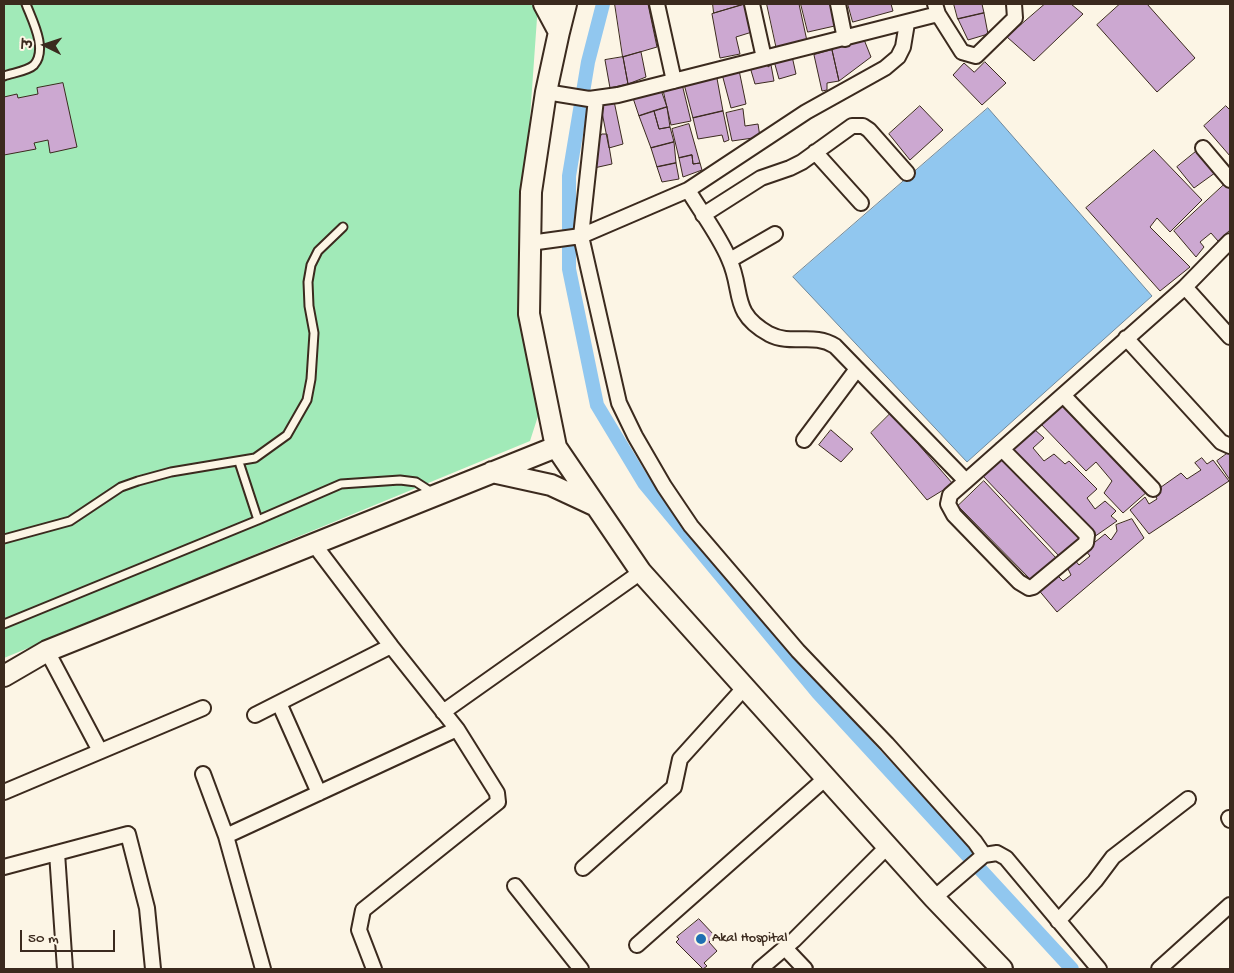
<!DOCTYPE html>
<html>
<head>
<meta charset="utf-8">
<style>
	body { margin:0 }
	#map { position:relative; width:1234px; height:973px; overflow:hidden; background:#fcf5e5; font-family:"Gochi Hand","Playpen Sans Deva",sans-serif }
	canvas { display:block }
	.frame { position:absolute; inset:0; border:5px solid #3b2a1e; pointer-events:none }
	.north { position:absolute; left:20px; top:20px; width:50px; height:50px; -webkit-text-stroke:4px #fcf5e5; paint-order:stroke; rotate:274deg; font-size:14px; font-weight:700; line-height:20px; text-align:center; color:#3b2a1e }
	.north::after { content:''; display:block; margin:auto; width:18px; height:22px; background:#3b2a1e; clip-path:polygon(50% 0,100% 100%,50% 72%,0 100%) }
	.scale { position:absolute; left:20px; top:930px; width:95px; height:22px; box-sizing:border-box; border:2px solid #3b2a1e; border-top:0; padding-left:6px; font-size:15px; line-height:18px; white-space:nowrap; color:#3b2a1e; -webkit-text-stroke:4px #fcf5e5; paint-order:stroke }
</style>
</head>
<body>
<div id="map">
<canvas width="1234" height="973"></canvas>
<div class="frame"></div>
<div class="north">उ</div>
<div class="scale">50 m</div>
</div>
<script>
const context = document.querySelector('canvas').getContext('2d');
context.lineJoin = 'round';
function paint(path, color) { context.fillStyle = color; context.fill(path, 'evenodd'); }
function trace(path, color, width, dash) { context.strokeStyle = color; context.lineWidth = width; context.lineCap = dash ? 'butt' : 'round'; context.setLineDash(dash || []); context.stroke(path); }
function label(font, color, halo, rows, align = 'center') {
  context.font = font + ' "Gochi Hand",sans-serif'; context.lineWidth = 5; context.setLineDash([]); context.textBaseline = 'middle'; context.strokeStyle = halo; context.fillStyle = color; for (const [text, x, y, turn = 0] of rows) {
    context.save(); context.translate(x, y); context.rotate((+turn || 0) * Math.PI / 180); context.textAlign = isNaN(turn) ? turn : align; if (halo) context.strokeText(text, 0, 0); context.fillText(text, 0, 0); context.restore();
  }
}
paint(new Path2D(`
	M4,4H538L518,288L538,416L530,441L4,658Z`), '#a1eab8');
const water = new Path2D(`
	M988,108L1152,296L967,462L793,277Z`);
paint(water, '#91c7ef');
trace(water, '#6f889b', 1);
trace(new Path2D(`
	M603,4L588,62L569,176V269L597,405L644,483L818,693L1072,969`), '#91c7ef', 14);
const building = new Path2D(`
	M615,4H648L657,47L623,57Z
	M713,4H745L714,13Z
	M745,4L752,32L736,37L740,54L720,58L712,14Z
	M767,4H799L807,41L777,50Z
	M801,4H834L839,25L808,32Z
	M848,4H891L893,11L853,22Z
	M954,4H982L984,13L958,19Z
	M1045,4H1071L1083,14L1034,61L1007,37Z
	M1120,4H1147L1195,58L1157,92L1097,25Z
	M984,13L988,34L968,40L958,19Z
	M863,37L871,57L839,81L832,50Z
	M832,50L839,81L827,83V90L822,91L814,55Z
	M641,52L646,77L628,84L623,57Z
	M792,56L796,74L779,79L774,61Z
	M623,57L628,84L610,88L605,60Z
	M767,62L768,67L771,65L774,81L755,84L750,67Z
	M985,62L1006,83L982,105L953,75L964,63L974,72Z
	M739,70L746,104L731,108L722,74Z
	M716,73L723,111L693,118L684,84Z
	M63,83L77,147L50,153L48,140L34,143L36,149L4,155V97L17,94L18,98L38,94L37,88Z
	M682,84L691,121L671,125L663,90Z
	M661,90L667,107L639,116L632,95Z
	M614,101L623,144L609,148L600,102Z
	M920,106L943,130L910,160L889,134Z
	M1226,106L1230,110V156L1204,126Z
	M667,107L670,127L659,129L654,111Z
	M743,109L745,126L758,124L760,137L732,141L726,113Z
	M654,111L659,129L670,127L674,142L651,148L639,116Z
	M723,111L729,140L724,142L722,135L698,139L693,118Z
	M689,124L700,163L693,164L692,155L679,158L672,129Z
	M602,134H607L612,164L594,168L595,147Z
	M674,142L676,163L657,167L651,148Z
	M1154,150L1202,200L1170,232L1157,218L1150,227L1190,267L1160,291L1086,208Z
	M1198,150L1219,170L1194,188L1177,167Z
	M692,155L693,164L700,163L702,170L683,177L679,158Z
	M676,163L679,179L662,182L657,167Z
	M1226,183L1230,187V230L1218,241L1211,233L1200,242L1204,247L1196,257L1174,231Z
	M1062,399L1148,491L1123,513L1104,493L1112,481L1096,462L1086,471L1039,422Z
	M891,413L953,484L927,500L871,433Z
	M1034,429L1044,438L1033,448L1044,461L1054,454L1065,464L1069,461L1097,489L1087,498L1095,509L1105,501L1116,511L1111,516L1117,521L1094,537L1012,448Z
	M831,430L853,449L841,462L819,445Z
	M1228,453L1230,455V480L1217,461Z
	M1004,457L1080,539L1060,557L982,475Z
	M1202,458L1207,464L1213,460L1229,481L1149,534L1130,510L1145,497L1149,504L1157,499L1154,492L1181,473L1187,479L1201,470L1195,463Z
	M984,481L1057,559L1033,582L958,506Z
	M1132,519L1144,538L1057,612L1037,588L1056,574L1063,581L1071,575L1066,565L1074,559L1079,565L1090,556L1085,550L1105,534L1111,540L1117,531L1116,525Z
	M699,919L715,936L709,942L717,951L704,963L707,966L703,969L676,942L679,939L677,937Z`);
paint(building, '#cca8d1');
trace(building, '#3b2a1e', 1);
const lane = new Path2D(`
	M4,76C12,73 28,71 34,65C48,49 32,20 26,4
	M239,462L258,520L341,484L400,480L416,482L433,493
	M4,539L70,521L121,487L138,481L171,472L255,458L287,435L307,400L311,379L314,333L309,306L308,282L311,265L318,251L343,227
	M4,624L258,520`);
const street = new Path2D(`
	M657,4L674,81
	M752,4L764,58
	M838,4L845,39
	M935,4L938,14L962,52L976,56L1015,18L1014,4
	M546,92L589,99L618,95L938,14
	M596,99L581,236L619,403L635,436L664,486L691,526L798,651L887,744L975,842L984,855L934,898
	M1203,148L1230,180
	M815,152L861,203
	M688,190C701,212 719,235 729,259C744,292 730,312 769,334C792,346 813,332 835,346L966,481
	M703,215L761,178L790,168L802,162L852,126H863L869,130L907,173
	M530,243L581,236L688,190L806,112L885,68L898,57L903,47L907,23
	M730,260L775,234
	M1185,287L1230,337
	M1126,338L1221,442L1230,446
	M1063,395L1153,489
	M804,440L857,369
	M1002,449L1087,535L1086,543L1033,587L1029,588L1019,582L954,515L948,504L950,495L966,481L1185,287L1230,241
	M313,543L391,646L457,729
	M47,651L100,751
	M279,703L319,793
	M443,712L641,572
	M255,715L391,646
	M203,774L226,836L263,969
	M4,792L203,708
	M1229,818L1230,820
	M226,836L457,729L497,793L498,802L363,910L359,930L374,969
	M57,853L65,969
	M984,855L997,853L1006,858L1099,969
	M4,867L128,834L147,908L153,969
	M583,868L674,787L680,759L745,687
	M515,886L581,969
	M1058,921L1095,881L1113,857L1188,799
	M637,945L827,777
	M785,948L805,969
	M760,969L794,940L889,845
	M1159,969L1230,905`);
const secondary = new Path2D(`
	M544,4L559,32L546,92L531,192L529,314L556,447
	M559,32L566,4
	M492,472L551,485L594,505
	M4,676L47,651L556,447L641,572L934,898L1002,969`);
trace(lane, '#3b2a1e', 11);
trace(street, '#3b2a1e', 18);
trace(secondary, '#3b2a1e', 24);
trace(lane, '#fcf5e5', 7);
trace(street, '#fcf5e5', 14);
trace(secondary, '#fcf5e5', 20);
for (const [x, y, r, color] of [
	[701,939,6,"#1f6fb2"]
]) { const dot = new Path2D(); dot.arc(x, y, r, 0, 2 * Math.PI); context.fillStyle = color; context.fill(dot); trace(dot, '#fcf5e5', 2); }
label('14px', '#3b2a1e', '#fcf5e5', [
	["Akal Hospital",712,939]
], 'left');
</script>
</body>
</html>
